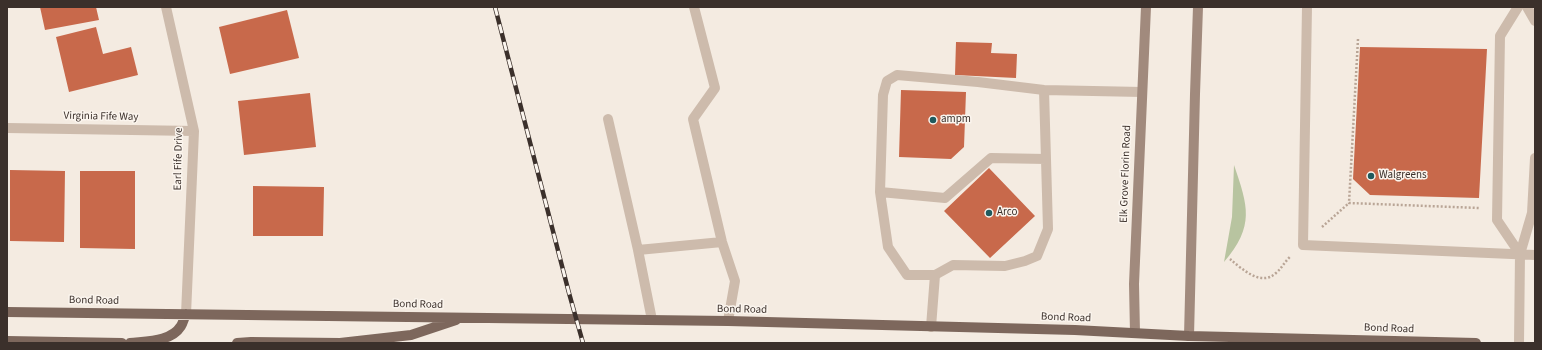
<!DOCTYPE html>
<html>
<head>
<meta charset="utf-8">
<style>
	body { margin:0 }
	#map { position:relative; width:1542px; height:350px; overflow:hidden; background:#f4ebe1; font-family:"Source Sans 3",sans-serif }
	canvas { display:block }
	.frame { position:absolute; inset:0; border:8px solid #3b302b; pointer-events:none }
</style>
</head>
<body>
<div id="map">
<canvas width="1542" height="350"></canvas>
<div class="frame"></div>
</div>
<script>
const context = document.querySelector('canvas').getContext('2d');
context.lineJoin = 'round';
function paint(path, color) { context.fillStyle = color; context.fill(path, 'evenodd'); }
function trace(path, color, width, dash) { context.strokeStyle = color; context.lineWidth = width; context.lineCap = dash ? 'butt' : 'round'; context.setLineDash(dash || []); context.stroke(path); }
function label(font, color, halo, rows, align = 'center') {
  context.font = font + ' "Source Sans 3",sans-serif'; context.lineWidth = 3; context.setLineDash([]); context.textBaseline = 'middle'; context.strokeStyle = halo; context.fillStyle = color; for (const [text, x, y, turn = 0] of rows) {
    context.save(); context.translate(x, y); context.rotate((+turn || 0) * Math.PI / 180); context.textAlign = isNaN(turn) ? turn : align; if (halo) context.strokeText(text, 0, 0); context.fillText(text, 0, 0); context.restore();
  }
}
paint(new Path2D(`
	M1234,165C1248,206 1255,226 1224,262L1232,217Z`), '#b8c4a0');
paint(new Path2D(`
	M40,7H96L99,20L45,30Z
	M287,10L299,58L230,74L219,27Z
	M96,27L103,54L131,47L138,75L69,92L56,37Z
	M956,42L992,43L991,53L1017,54L1016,78L955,75Z
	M1360,47L1487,49L1479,198L1370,195L1353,179Z
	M901,90L966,92L964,147L951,159L899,157Z
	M310,93L316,147L244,155L238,101Z
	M989,168L1035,216L990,258L944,211Z
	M10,170L65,171L64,242L10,241Z
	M80,171H135V249L80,248Z
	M253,186L324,187L323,236H253Z`), '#c8694b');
trace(new Path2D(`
	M1358,39L1349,203L1479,208
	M1322,227L1349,203
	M1230,259C1242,269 1261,287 1276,273C1282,268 1285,261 1291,256`), '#b9a596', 2.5, [2, 2]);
trace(new Path2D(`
	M694,7L715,88L693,119L722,242L735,281L728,321
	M1307,7L1303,245L1535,255
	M1518,7L1500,36L1497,220L1520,254
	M1527,7L1535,21
	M608,119L638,250
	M880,192L945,198L991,158L1046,159
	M935,275H907L888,247L880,192L883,95L887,81L897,75L978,82L1044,90L1142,92
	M652,320L638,250L722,242
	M931,327L935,275L953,265L1005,266L1025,261L1037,256L1048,229L1044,90
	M1519,343L1520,254L1532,213L1535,158`), '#cdbbac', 10);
trace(new Path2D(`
	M166,7L194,131L186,314
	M7,128L194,131`), '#cdbbac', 10);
trace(new Path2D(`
	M1135,333L1134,284L1146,7
	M1189,336L1195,94L1198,7`), '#a18a7d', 10);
trace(new Path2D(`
	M7,312L728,321L1075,330L1189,336L1476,343
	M7,341L122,343
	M130,343C147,341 171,342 181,326C183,323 184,318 186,314
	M237,343L251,342L340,343L411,335L456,320`), '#7d675c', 10);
const rail = new Path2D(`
	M495,7L569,293L583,343`);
trace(rail, '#3b302b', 4.5);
trace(rail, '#fbf5ee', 3, [9]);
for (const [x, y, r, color] of [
	[933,120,4,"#1f5a5e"],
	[1371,176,4,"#1f5a5e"],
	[989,213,4,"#1f5a5e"]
]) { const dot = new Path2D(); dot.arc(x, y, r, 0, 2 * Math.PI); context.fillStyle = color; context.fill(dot); trace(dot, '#fbf5ee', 1.5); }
label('11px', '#3b302b', '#fbf5ee', [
	["Virginia Fife Way",101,117,1],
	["Earl Fife Drive",179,159,-89],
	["Elk Grove Florin Road",1126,174,-88],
	["Bond Road",94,301,1],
	["Bond Road",418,305,1],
	["Bond Road",742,310,1],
	["Bond Road",1066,318,2],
	["Bond Road",1389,329,2]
]);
label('11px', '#3b302b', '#fbf5ee', [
	["ampm",941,120],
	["Walgreens",1379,176],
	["Arco",997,213]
], 'left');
</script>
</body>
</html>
